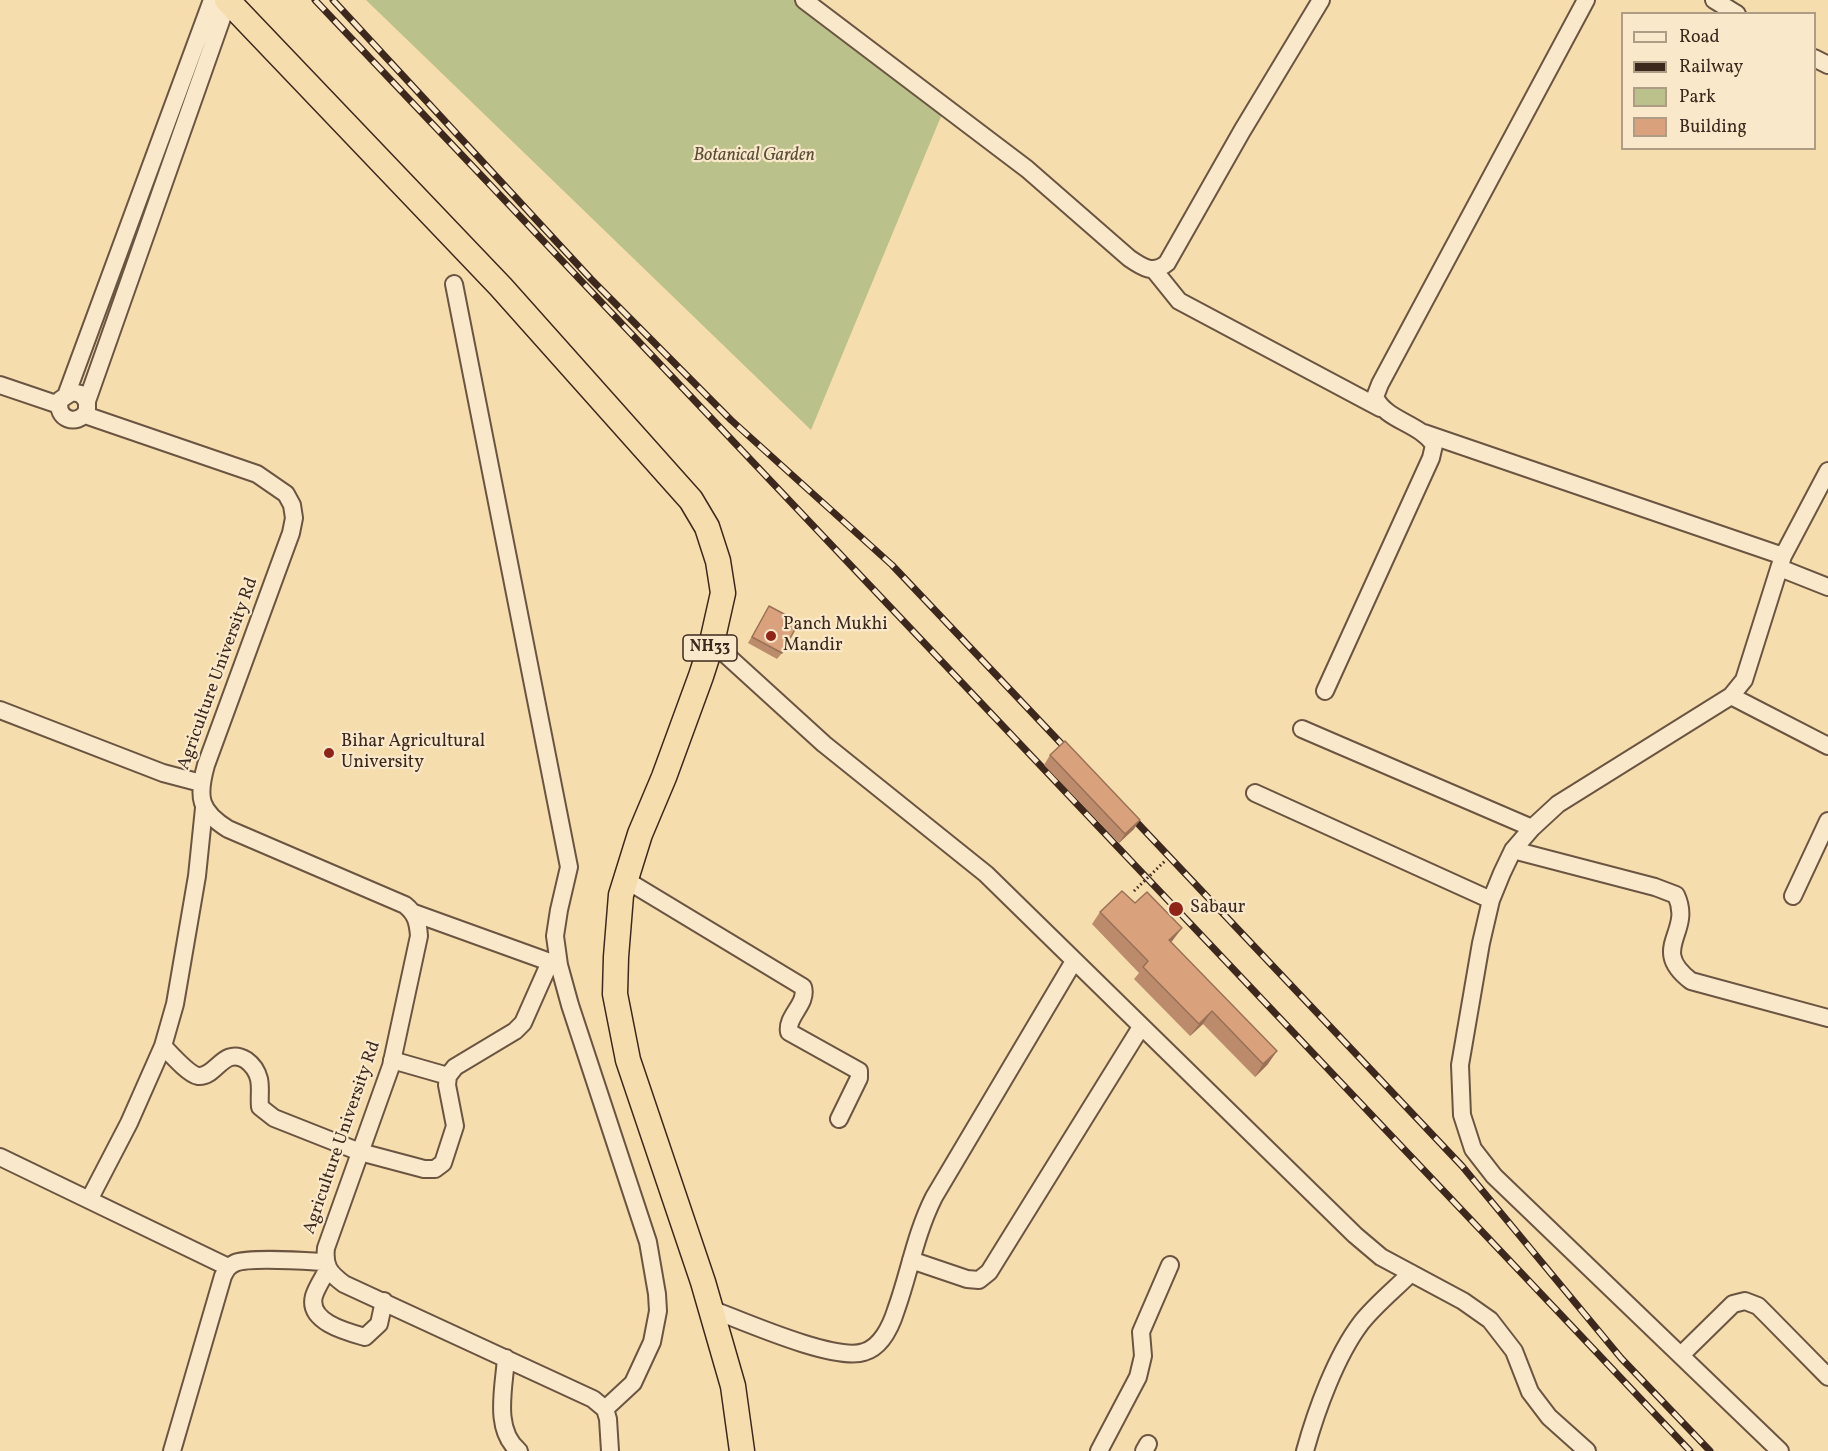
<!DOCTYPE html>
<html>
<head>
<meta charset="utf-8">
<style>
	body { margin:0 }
	#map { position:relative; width:1828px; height:1451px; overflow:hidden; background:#f6ddad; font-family:Vollkorn,serif }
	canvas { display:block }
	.legend { position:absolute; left:1621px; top:12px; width:195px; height:138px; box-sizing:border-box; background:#f9e9ca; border:2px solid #ae9c85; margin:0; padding:8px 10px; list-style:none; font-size:18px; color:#3d281e }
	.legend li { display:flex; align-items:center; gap:12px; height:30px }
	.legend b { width:30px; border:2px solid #ae9c85 }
</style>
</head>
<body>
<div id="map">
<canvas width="1828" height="1451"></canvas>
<ul class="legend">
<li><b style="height:8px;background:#f9e9ca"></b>Road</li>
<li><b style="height:8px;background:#3d281e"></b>Railway</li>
<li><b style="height:16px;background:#bbc18a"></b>Park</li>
<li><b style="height:16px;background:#daa27c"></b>Building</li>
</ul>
</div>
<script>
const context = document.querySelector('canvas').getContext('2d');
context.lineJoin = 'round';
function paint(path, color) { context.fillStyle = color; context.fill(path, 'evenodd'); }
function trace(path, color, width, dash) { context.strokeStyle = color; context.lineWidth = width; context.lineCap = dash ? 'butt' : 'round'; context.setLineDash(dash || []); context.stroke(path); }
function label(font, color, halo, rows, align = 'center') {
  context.font = font + ' Vollkorn,serif'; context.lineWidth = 4.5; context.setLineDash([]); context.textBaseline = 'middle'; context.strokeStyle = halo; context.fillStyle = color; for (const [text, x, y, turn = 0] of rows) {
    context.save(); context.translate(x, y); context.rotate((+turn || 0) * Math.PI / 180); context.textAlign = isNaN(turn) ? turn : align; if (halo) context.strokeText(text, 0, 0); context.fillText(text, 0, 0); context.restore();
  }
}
paint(new Path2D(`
	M366,0H807L947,102L811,430Z`), '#bbc18a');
const minor = new Path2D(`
	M804,0L1027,169L1129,258C1142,267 1153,275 1167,263L1242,131L1321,0
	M1714,0L1737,14
	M1814,58L1828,65
	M1154,270L1179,301L1380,408
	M454,284L569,867L559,910L555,936L559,965L570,1005L648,1242L657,1294L658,1311L652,1342L633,1383L605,1409
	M0,385L59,405
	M67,393L212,0
	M87,401L81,394L72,392L60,400C55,419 77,427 87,411V401L228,1
	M85,415L257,474L286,494L292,505L294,518L291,533L206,765C197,797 199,811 228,829L405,905C416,914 418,922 419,936L391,1066L326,1248C324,1266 329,1273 344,1284L593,1399L605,1409L608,1419L610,1451
	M1424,433L1783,556
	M1780,568L1828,587
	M712,642L824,744L986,874L1355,1235L1381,1257L1463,1301L1490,1320L1514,1351L1530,1392L1549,1417L1587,1451
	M1325,691L1431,458L1434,445C1420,423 1386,421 1375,397L1380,384L1586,0
	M1731,696L1828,746
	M0,710L163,773L201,783
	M1302,729L1532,828
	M1255,793L1491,900
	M1513,850L1655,887L1676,895C1694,933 1648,948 1691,981L1828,1018
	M626,880L803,987C808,1004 786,1016 789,1032L859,1071V1078L839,1119
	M1793,896L1828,821
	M414,913L558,965
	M163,1046C170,1053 188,1074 198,1076C216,1078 223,1046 246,1060C253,1065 257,1071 259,1079C261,1088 259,1097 260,1107L274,1118L360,1152L424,1169H435L443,1163L455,1126L447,1085L448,1076L455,1067L515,1031L523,1023L550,962
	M392,1060L448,1076
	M0,1157L228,1267
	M89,1200L129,1123L163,1046L175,1004L197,876L204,808
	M911,1260L967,1279L979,1280L989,1272L1141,1027
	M330,1273L325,1274C321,1281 316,1289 314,1296C307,1322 347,1332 365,1337L379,1324L384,1301
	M711,1309C743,1321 835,1362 864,1352C881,1347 891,1326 896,1310C910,1271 915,1235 934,1197L1074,961
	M1681,1355L1733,1304L1745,1301L1758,1306L1767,1315L1828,1377
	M506,1358C504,1388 493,1430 519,1451
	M172,1451L223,1276C226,1270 228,1266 235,1263C249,1257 306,1261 324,1262
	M1099,1451L1138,1377L1143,1356L1141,1332L1170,1265
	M1144,1451L1148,1444
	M1305,1451C1316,1411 1336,1356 1361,1323C1375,1305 1395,1289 1411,1273
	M1780,1451L1494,1176L1473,1149L1462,1115L1460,1065L1481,943L1491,900L1502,873L1513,850L1532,828L1558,804L1731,696L1744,680L1783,556L1828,471`);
const highway = new Path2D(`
	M227,0L501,287L691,500L707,527L718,561L723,593L712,642L701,676L664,777L640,834L621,895L616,957L615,994L628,1060L703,1282L733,1386L742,1451`);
trace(minor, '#6b5542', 20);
trace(highway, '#3d281e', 27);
trace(minor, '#f9e9ca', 16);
trace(highway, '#f6ddad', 24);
const rail = new Path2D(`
	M315,0L1690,1451
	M333,0L591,279L731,420L892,565L1073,756
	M1127,812L1462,1166L1621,1358L1710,1451`);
trace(rail, '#3d281e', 7);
trace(rail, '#f9e9ca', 4.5, [14]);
trace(new Path2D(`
	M1134,891L1166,860`), '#3d281e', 3, [1.5, 3]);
paint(new Path2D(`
	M769,606L782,653L777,659L748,643Z
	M1050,755L1134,829L1119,843L1044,765Z
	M1100,912L1173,940L1171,942L1268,1064L1255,1077L1203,1024L1190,1036L1134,979L1139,973L1092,924Z`), '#bb8b6b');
paint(new Path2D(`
	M1140,820L1134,829L1119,843L1125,834Z
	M1182,928L1173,940L1160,953L1169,940Z
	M1212,1011L1203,1024L1190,1036L1199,1024Z
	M1277,1051L1268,1064L1255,1077L1263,1064Z`), '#997157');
const building = new Path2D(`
	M769,606L799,622L782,653L752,637Z
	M1065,741L1140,820L1125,834L1050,755Z
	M1122,891L1135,903L1147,892L1182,928L1169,940L1277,1051L1263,1064L1212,1011L1199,1024L1143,967L1148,961L1100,912Z`);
paint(building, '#daa27c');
trace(building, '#997157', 1.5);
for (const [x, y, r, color] of [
	[771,636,6,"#8f2418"],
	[329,753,6,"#8f2418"],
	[1176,909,8,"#8f2418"]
]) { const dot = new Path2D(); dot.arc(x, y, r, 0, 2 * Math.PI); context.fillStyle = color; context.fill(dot); trace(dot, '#f9e9ca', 2); }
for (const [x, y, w] of [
	[710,648,54]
]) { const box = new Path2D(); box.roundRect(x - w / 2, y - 13, w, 26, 4.5); context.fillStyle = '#f9e9ca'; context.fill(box); trace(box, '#3d281e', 1.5); }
label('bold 16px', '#3d281e', null, [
	["NH33",710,648]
]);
label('italic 18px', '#5c4e39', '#f9e9ca', [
	["Botanical Garden",754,157]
]);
label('18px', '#3d281e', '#f9e9ca', [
	["Panch Mukhi",783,626],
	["Mandir",783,647],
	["Bihar Agricultural",341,743],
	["University",341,764],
	["Sabaur",1190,909]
], 'left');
label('18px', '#3d281e', '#f9e9ca', [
	["Agriculture University Rd",219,674,-70],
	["Agriculture University Rd",343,1138,-71]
]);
</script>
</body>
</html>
